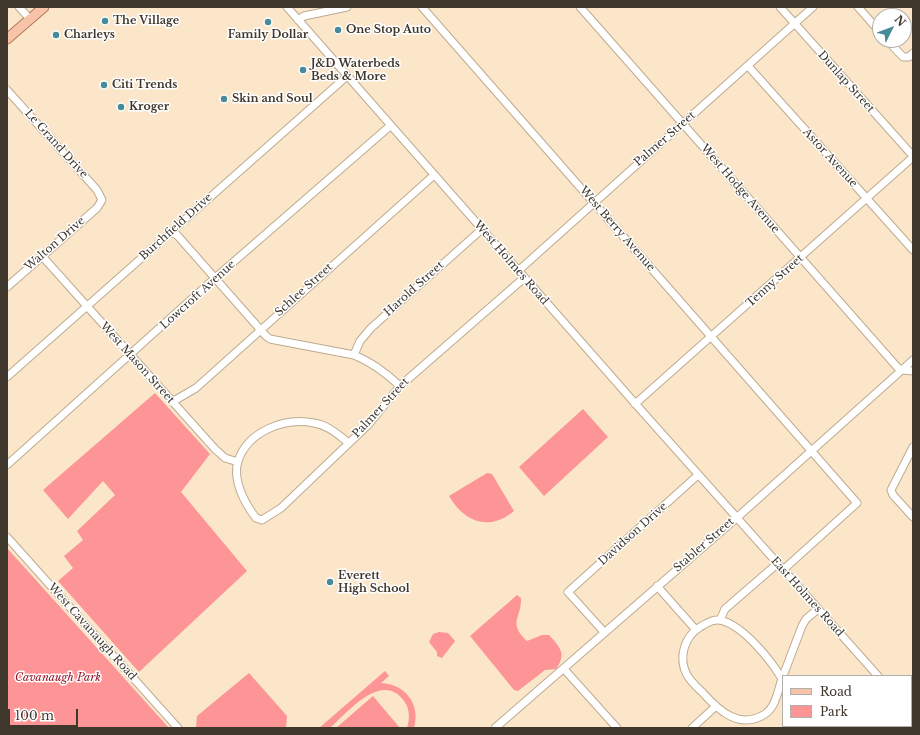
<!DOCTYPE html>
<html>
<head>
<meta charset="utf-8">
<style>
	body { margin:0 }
	#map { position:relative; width:920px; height:735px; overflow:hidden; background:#fbe6ca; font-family:"Libre Baskerville",serif }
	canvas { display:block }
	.frame { position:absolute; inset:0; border:8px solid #3f372c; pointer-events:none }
	.legend { position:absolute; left:782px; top:675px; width:130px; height:52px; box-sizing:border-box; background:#fff; border:1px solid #b2afab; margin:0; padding:5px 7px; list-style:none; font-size:12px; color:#3f372c }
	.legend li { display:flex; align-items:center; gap:8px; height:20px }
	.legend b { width:20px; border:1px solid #b2afab }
	.north { position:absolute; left:872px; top:8px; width:40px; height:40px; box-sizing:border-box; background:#fff; border:1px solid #b2afab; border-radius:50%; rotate:48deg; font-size:11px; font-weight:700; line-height:16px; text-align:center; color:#3f372c }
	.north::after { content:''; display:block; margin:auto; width:14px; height:18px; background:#478a9a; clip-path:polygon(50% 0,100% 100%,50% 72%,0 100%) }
	.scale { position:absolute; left:8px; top:709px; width:70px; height:18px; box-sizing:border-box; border:2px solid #3f372c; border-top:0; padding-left:5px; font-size:12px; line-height:14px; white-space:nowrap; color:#3f372c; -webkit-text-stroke:3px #fff; paint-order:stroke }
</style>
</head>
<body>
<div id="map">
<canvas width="920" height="735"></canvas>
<div class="frame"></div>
<ul class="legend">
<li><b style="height:5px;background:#f8c4a9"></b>Road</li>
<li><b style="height:11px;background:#fd9496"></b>Park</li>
</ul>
<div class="north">N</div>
<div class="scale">100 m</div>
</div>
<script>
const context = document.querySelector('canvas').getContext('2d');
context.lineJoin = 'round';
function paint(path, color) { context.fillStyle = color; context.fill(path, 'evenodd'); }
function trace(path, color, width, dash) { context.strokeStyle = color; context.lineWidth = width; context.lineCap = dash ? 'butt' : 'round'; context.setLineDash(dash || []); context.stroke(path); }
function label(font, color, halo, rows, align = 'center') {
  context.font = font + ' "Libre Baskerville",serif'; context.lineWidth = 3; context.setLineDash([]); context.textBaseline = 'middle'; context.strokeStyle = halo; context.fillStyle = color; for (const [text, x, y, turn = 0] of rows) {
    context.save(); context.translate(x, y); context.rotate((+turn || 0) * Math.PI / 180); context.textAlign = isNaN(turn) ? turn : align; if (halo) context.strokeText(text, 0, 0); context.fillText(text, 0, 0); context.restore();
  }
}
paint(new Path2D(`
	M155,393L210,454L181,492L247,571L139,672L58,581L73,568L64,556L83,540L77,531L115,495L103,481L68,519L43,490Z
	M583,409L608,437L544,496L519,467Z
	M487,473L492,474L514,511C489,532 464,522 449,496Z
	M7,548L169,728H7Z
	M517,595L521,598C522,618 507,622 527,641L542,635H549C560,647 567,654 556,669L545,670L518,691L514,690L470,636Z
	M439,632L448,633L455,641L442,658L437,656V652L429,642L433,634Z
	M385,671L389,676L381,683C405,684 421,704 414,728H407C410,719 410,709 404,701C382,670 347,713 330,728H319Z
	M249,673L287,716L286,728H196L197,716Z
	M373,696L400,728H336Z`), '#fd9496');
const minor = new Path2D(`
	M19,7L30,19
	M287,7L640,409L878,676
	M422,7L857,503L783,570
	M580,7L898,368L902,370L913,371
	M780,7L913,156
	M858,7L880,32
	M298,20L304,16L347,7
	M887,40L903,57H909L913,53
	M748,66L913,250
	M7,90L97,190L102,200L97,208L7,287
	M171,232L177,235L266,336L270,339L354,355C372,362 386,373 400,386
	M42,256L215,449L225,458L238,462
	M518,271L813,7
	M354,355L360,341L371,328L481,230
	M7,377L346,77
	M172,402L196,388L433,176
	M635,404L913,157
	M349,443C338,435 328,425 314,423C285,417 248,431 238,461C232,480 245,504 256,518L262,520L281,508L368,425L400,386L524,278
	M913,447L891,490L893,495L913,517
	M7,465L215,278L390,126
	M7,537L178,728
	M657,586L696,630
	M720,620L725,609L777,564
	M604,632L568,592L698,475
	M564,669L617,728
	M783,676L802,626L806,619L818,609
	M782,679C771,660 744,627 723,621C714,618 707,623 700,627C684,637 678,658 687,675C691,682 698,688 703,693C719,711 740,730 765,714C777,706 778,688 783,676
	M495,728L741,514L913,360
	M692,728L715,707`);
const major = new Path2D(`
	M7,39L44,7
	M911,720L913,718
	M902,728L904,726`);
trace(minor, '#beab8f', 9);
trace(major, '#b47958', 11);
trace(minor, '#fff', 7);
trace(major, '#f8c4a9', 9);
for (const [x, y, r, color] of [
	[105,21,4,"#478a9a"],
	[268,22,4,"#478a9a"],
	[338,30,4,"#478a9a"],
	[56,35,4,"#478a9a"],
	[303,70,4,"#478a9a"],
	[104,85,4,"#478a9a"],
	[224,99,4,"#478a9a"],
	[121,107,4,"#478a9a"],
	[330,582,4,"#478a9a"]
]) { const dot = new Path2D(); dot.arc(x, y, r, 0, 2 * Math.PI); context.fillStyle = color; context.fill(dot); trace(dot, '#fff', 1.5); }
label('bold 11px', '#3f372c', '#fff', [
	["The Village",113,21],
	["One Stop Auto",346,30],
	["Charleys",64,35],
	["Family Dollar",268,35,"center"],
	["J&D Waterbeds",311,64],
	["Beds & More",311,77],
	["Citi Trends",112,85],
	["Skin and Soul",232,99],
	["Kroger",129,107],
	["Everett",338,576],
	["High School",338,589]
], 'left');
label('11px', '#3f372c', '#fff', [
	["Dunlap Street",846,82,48],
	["Palmer Street",665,139,-41],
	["Le Grand Drive",56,144,48],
	["Astor Avenue",830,158,48],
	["West Hodge Avenue",740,189,49],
	["Burchfield Drive",176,227,-42],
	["West Berry Avenue",617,229,49],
	["Walton Drive",55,244,-41],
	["West Holmes Road",511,263,49],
	["Tenny Street",775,281,-42],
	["Harold Street",414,289,-42],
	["Schlee Street",304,290,-42],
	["Lowcroft Avenue",198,295,-42],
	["West Mason Street",137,363,48],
	["Palmer Street",381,408,-47],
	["Davidson Drive",633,534,-42],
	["Stabler Street",704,545,-41],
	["East Holmes Road",807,597,48],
	["West Cavanaugh Road",92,632,48]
]);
label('italic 11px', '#911429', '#fff', [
	["Cavanaugh Park",58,678]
]);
</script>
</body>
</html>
